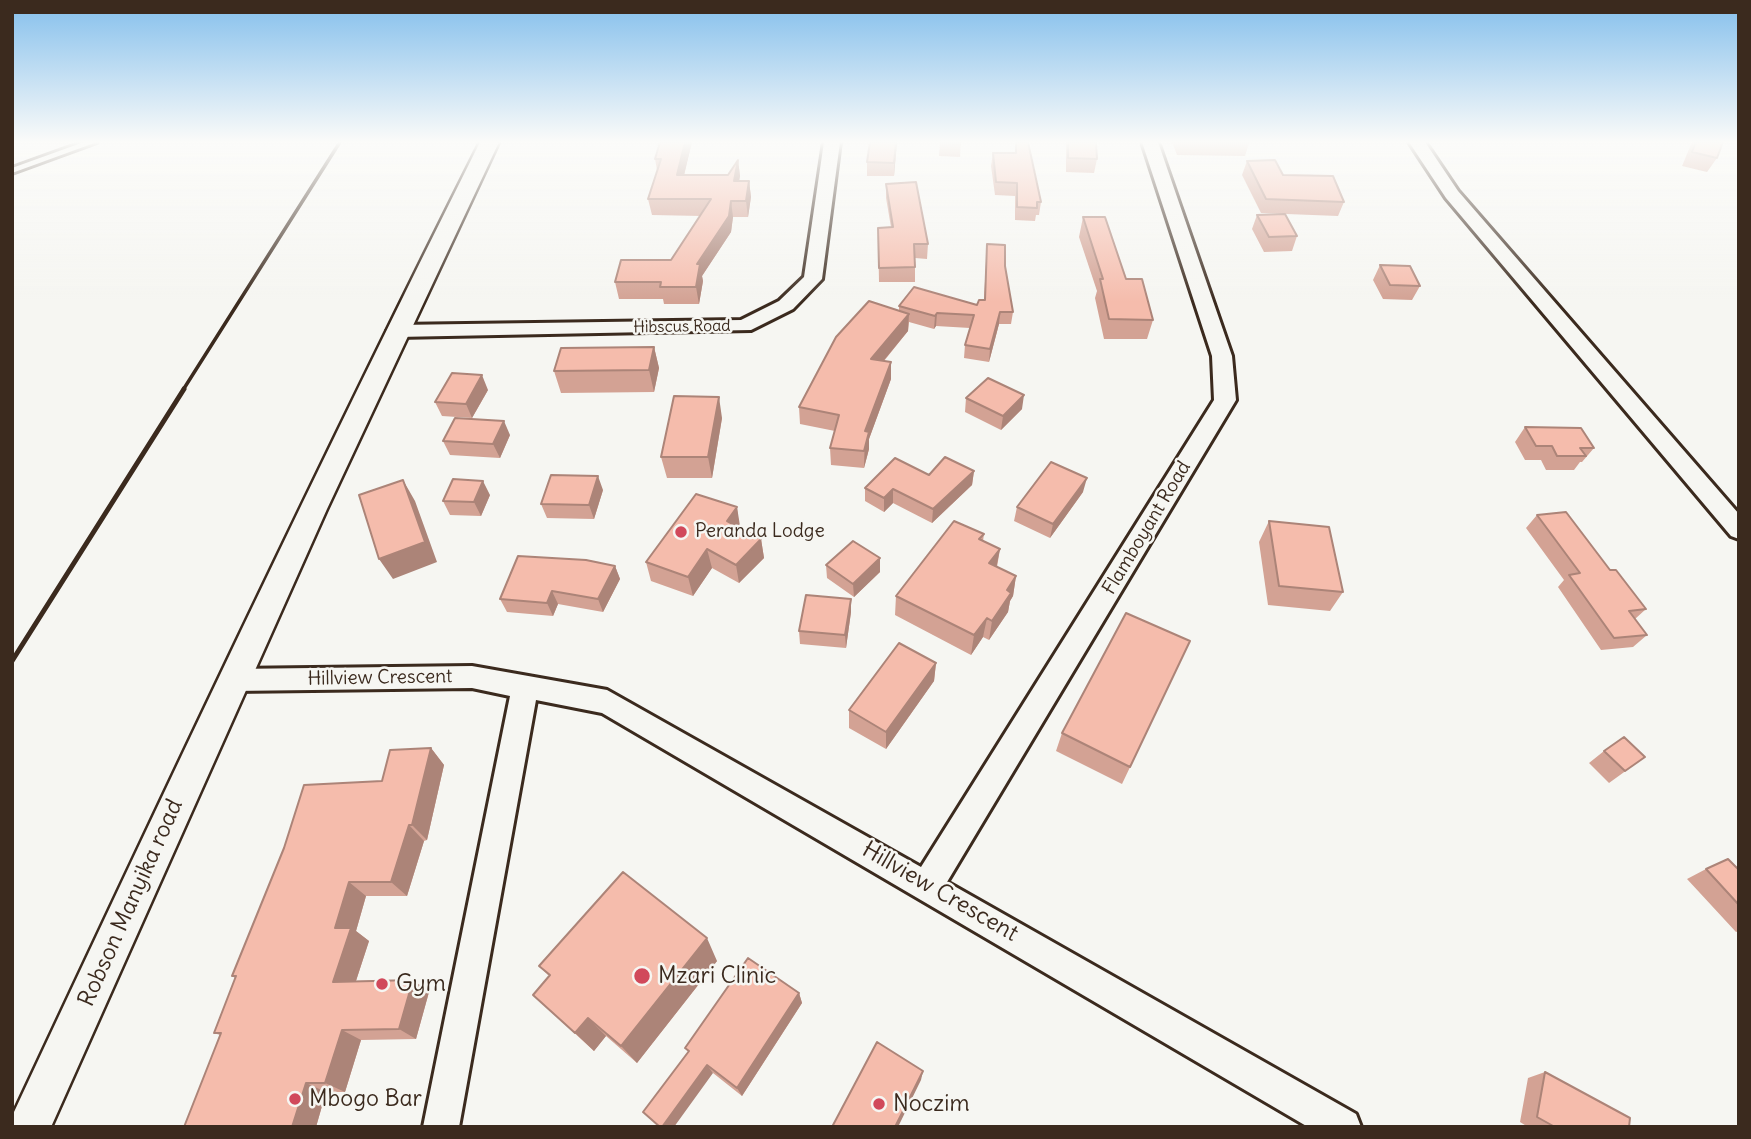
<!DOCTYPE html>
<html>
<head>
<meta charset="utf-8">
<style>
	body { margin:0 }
	#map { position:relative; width:1751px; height:1139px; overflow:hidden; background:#f6f6f2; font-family:Delius,sans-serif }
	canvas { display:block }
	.frame { position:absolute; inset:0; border:14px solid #3b2a1e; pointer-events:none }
</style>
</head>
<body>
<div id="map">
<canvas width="1751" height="1139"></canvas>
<div class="frame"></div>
</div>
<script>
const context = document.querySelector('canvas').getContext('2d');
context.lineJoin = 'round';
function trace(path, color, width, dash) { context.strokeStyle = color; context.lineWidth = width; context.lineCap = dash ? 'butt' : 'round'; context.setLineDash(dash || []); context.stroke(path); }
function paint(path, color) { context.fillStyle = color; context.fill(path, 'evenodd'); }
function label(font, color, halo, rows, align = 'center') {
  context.font = font + ' Delius,sans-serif'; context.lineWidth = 5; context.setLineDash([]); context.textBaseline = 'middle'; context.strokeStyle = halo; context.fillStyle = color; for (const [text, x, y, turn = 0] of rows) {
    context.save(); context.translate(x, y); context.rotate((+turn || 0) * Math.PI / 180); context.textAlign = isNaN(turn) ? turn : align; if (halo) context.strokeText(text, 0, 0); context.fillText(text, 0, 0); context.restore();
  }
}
const service = new Path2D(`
	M84,142H97L12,173V168Z`);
const minor = new Path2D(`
	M824,142H840L822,279L793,309L751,330L397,337L390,335L387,331L390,327L397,325L741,320L779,301L804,277Z
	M1142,142H1158L1232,356L1236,400L947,882L1356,1114L1361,1127H1308L602,713L536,700L459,1127H423L510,696L472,688L233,691L224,688L220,680L224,672L233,669L472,666L607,690L921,867L1214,400L1212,356Z
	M1409,142H1425L1458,191L1739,514V539L1731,536L1446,198Z`);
const tertiary = new Path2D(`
	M480,142H499L327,509L51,1127H12L14,1112C166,787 319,463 480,142Z`);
trace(service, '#3b2a1e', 6);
trace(minor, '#3b2a1e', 6);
trace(tertiary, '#3b2a1e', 5);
paint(service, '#f6f6f2');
paint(minor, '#f6f6f2');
paint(tertiary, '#f6f6f2');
trace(new Path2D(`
	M183,390L340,142`), '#3b2a1e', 3.5);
trace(new Path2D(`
	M12,661L184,389`), '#3b2a1e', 5);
paint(new Path2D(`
	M660,142H692L684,175H728L738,160L740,176L739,181H749L751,197L748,217H733L731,232L702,276L703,281L699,304H664L663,299H619L615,282L671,260L701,216L652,215L648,199L657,170L655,159Z
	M897,142L894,176H867V162Z
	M940,142H961L960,157L939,156Z
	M1015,142H1028L1041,202L1039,215H1036L1035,221L1015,220V196L995,195L991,166L993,153H1015Z
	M1066,142H1096L1097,159L1094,173L1066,172Z
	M1172,142H1248L1249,143L1245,156L1177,155Z
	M1692,142H1723L1717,158L1707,172L1682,166Z
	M1247,161L1283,175L1344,202L1338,216L1261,213L1242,175Z
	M886,184L928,244L927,259L915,258V282H879L878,228L891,227L886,198Z
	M1257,215L1297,236L1292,251L1264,252L1252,229Z
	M1083,217L1153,320L1147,339H1104L1095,298L1097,291L1079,237Z
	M987,244L1005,266L1013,312L1011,324H999L989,362L964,358L965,345L970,328L936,326L934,329L909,322L908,331L884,361L891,379L869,439V449L864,468L831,465L830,448L835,431L800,424L799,407L899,311V306L977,305L984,300Z
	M1380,265L1420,286L1412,300L1383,299L1373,280Z
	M654,347L659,368L654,392L561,393L554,371Z
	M488,390L472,418L442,416L435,402Z
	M966,398L1022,409L1001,430L965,412Z
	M722,418L712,478H667L661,457Z
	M1525,427L1594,448L1582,462H1580L1574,470H1546L1541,460H1525L1515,442Z
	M510,435L500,458L450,455L443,441Z
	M974,471L972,485L932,523L893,503L884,512L865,501V488L929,475Z
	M603,490L594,519L547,518L541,504Z
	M1083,492L1050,538L1014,521L1017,507Z
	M490,495L481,516L450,515L443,501Z
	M737,507L739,527L761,539L764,558L739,583L712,568L693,596L651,581L646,562Z
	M1537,515L1610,570L1646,609L1635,619L1647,635L1633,647L1601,650L1558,587L1564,580L1526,528Z
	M1269,521L1343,592L1330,611L1268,605L1259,542Z
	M984,534L983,541L1000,549L997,567L1016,576L1013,596L1010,601L1008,612L989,640L983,637L971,655L895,615L896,596Z
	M880,558V572L854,597L827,578L826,565Z
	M615,566L620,579L603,612L558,604L553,616L507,612L500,599Z
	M851,599V612L846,648L800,644L799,631Z
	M1190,641L1122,784L1056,751L1062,733Z
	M936,663L934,681L886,749L849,728V710Z
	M431,748L444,765L427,840L424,841L407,896H366L356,931L369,941L356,981L413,980L429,992L416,1039L361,1040L345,1092H326L316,1127H184L220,1035L214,1033L235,978L232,976L284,848Z
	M1604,751L1645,757L1609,783L1589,763Z
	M1706,869L1739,870V931L1736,932L1687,879Z
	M717,961L637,1063L606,1036L594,1051L533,995L549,976L539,966Z
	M799,993L802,1003L742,1096L713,1073L688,1052L685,1048Z
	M1545,1072L1629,1127H1528L1520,1122L1528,1078Z`), '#d3a294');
paint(new Path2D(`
	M685,142H692L680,192L677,175Z
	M896,142H897L894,176V163Z
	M738,160L740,176L736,198L734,181Z
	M749,181L751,197L748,217L746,201Z
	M731,201L733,217L731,232L702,276L703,281L699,304L696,287L697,264Z
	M1000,312L999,324L989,362L990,349Z
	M937,313L936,326L934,329L935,316Z
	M909,314L908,331L871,376V359Z
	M654,347L659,368L654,392L649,370Z
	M891,362V379L869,439V449L864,468L865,431Z
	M482,375L488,390L472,418L466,404Z
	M1024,395L1022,409L1001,430L1003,416Z
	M719,397L722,418L712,478L708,457Z
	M504,421L510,435L500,458L493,444Z
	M974,471L972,485L932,523L933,509Z
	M598,476L603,490L594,519L589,505Z
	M1087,478L1083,492L1050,538L1053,524Z
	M403,480L415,501L437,562L393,579L379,559Z
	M483,481L490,495L481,516L474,502Z
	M893,489V503L884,512V498Z
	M737,507L740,526L731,540L727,521Z
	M761,539L764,558L739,583L736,565Z
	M707,549L712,568L693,596L688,577Z
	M1000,549L996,569L989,563Z
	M880,558V572L854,597L853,584Z
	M615,566L620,579L603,612L598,599Z
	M1016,576L1013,596L1010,601L1008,612L989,640L992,621L1007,590Z
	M552,591L558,604L553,616L547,603Z
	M851,599V612L846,648L845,635Z
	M987,618L983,637L971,655L974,635Z
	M936,663L934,681L886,749V732Z
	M431,748L444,765L427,840L412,825Z
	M409,825L424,841L407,896L391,882Z
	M349,882L366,896L356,931L369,941L352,993L333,982L335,928Z
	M707,938L717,961L637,1063L621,1046Z
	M413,980L429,992L416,1039L399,1029Z
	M799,993L802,1003L742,1096L737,1088Z
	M588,1018L606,1036L594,1051L575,1033Z
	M342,1030L361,1040L345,1092L325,1083Z
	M707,1065L713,1073L674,1127H662Z
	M923,1071L921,1080L898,1127H895Z
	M306,1083L326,1092L316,1127H292Z`), '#ac8478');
const building = new Path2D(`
	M660,142H685L677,175H728L738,160L734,181H749L746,201H731L729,216L697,264H700L696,287H660L661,282H615L621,260H671L711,199H648L661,159H655Z
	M870,142H896L894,163L867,162Z
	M940,142H961L960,144L940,143Z
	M1016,142H1028L1041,202H1037V208L1017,207V183L996,182L993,153H1016Z
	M1068,142H1096L1097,159L1068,158Z
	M1180,142H1248L1249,143Z
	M1696,142H1723L1717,158L1692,152Z
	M1275,160L1283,175L1333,176L1344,202L1266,199L1247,161Z
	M916,182L928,244H914L915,267L879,268L878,228L893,227L886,184Z
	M1285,214L1297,236L1269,237L1257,215Z
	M1083,217H1105L1126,279H1142L1153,320L1109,319L1100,279H1103Z
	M987,244L1005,245V266L1013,312H1000L990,349L965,345L974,315L937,313L935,316L899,306L914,287L977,305L979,300H985Z
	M1380,265L1410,266L1420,286L1390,285Z
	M869,301L909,314L871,359L891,362L865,431L869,432L864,451L830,448L839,415L799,407L836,337Z
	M654,347L649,370L554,371L561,348Z
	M452,373L482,375L466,404L435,402Z
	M988,378L1024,395L1003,416L966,398Z
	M674,396L719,397L708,457H661Z
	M455,418L504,421L493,444L443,441Z
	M1525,427L1581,428L1594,448H1580L1586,456H1557L1552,446H1536Z
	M945,457L974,471L933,509L893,489L884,498L865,488L895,458L929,475Z
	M1051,462L1087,478L1053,524L1017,507Z
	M551,475L598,476L589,505L541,504Z
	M453,479L483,481L474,502L443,501Z
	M403,480L425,542L379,559L359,495Z
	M696,494L737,507L727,521L761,539L736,565L707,549L688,577L646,562Z
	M1566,512L1610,570H1616L1646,609L1629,611L1647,635L1614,638L1569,575L1580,573L1537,515Z
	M954,521L984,534L979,539L1000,549L989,563L1016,576L1007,590L1011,593L992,621L987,618L974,635L896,596Z
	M1269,521L1329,527L1343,592L1279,586Z
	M853,541L880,558L853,584L826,565Z
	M518,556L586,560L615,566L598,599L552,591L547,603L500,599Z
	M806,595L851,599L845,635L799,631Z
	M1126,613L1190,641L1130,767L1062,733Z
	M899,643L936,663L886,732L849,710Z
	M1624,737L1645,757L1625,771L1604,751Z
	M431,748L412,825H409L391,882H349L335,928H351L333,982L413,980L399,1029L342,1030L325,1083H306L292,1127H184L221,1033H214L236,976H232L284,848L304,785L382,781L390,750Z
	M1728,859L1739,870V905L1706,869Z
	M623,872L707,938L621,1046L588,1018L575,1033L533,995L550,975L539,966Z
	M748,958L799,993L737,1088L707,1065L662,1127H660L643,1112L689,1051L685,1048Z
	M877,1042L923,1071L895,1127H832Z
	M1545,1072L1630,1118L1629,1127H1555L1537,1117Z`);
paint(building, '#f5bcac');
trace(building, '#ac8478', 2);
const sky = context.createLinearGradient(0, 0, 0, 302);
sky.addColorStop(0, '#84bfec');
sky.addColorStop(0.47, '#fbfbf9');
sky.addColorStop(1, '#fbfbf900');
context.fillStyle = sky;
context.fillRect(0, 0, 1751, 302);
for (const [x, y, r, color] of [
	[681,532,7,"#d1495b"],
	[642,976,9,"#d1495b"],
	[382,984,7,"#d1495b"],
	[295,1099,7,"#d1495b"],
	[879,1104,7,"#d1495b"]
]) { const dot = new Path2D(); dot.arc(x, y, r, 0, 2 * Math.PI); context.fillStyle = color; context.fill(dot); trace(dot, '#f6f6f2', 2.5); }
label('16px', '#3b2a1e', '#f6f6f2', [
	["Hibscus Road",682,327,-1]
]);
label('19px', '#3b2a1e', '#f6f6f2', [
	["Flamboyant Road",1147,528,-59],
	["Hillview Crescent",380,678,-1]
]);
label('19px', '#3b2a1e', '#f6f6f2', [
	["Peranda Lodge",695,532]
], 'left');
label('23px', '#3b2a1e', '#f6f6f2', [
	["Hillview Crescent",940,892,30],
	["Robson Manyika road",131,903,-66]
]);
label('23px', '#3b2a1e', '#f6f6f2', [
	["Mzari Clinic",658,976],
	["Gym",396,984],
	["Mbogo Bar",309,1099],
	["Noczim",893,1104]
], 'left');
</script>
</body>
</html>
